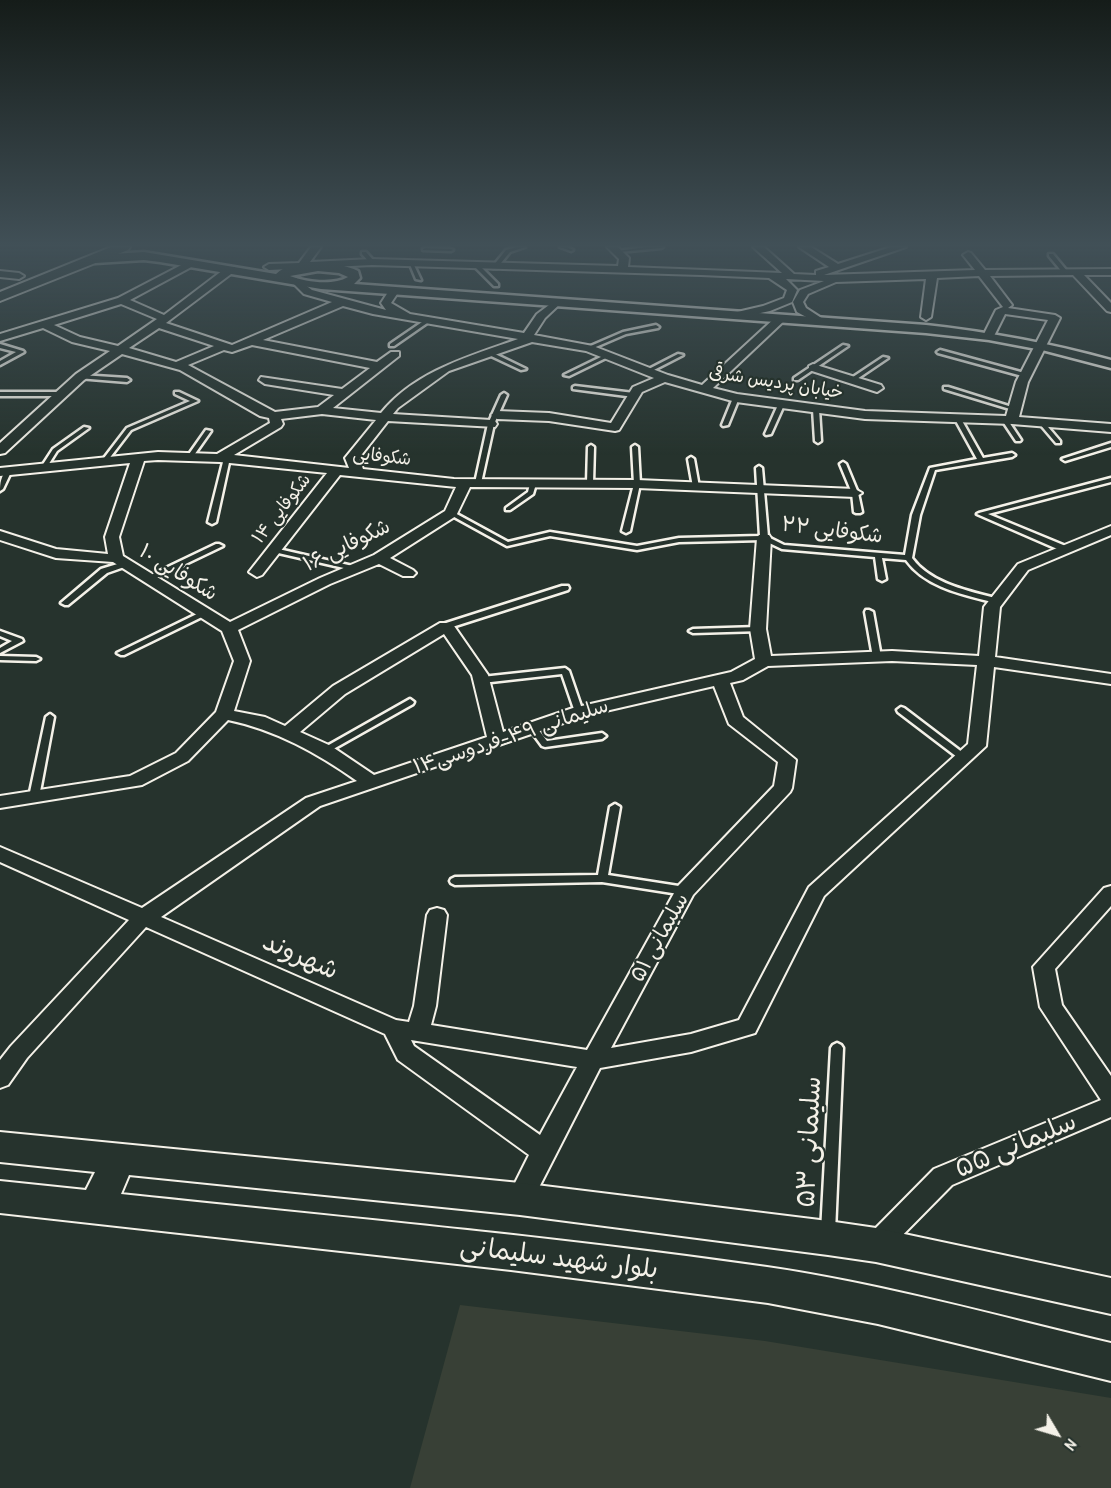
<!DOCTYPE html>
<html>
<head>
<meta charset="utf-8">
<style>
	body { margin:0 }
	#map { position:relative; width:1111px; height:1488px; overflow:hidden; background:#26332d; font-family:"Patrick Hand",sans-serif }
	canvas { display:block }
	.north { position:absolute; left:1027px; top:1404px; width:60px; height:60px; -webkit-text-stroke:4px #26332d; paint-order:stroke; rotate:128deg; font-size:16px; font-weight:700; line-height:24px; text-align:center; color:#f4f1e8 }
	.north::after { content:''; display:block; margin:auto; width:21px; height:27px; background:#f4f1e8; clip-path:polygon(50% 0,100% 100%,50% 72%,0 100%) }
</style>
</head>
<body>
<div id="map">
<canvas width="1111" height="1488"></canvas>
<div class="north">N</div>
</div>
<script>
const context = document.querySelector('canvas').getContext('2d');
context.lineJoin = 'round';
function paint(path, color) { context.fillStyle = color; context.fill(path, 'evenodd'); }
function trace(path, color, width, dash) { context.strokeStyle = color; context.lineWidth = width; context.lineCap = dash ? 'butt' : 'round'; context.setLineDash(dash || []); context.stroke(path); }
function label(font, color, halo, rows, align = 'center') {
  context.font = font + ' "Patrick Hand","Playpen Sans Arabic",sans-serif'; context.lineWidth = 4.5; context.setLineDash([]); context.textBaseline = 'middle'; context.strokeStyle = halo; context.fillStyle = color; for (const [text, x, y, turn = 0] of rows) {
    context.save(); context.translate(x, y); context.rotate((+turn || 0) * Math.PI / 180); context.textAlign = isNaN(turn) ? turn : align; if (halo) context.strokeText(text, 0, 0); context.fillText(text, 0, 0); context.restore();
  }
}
paint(new Path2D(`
	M460,1305L765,1341L1111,1398V1488H410Z`), '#384036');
const service = new Path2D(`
	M517,247H525L510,252L497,268H493V266L506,250Z
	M560,247H567L573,250L571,251Z
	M646,247H663L661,248L619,252L617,251Z
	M425,248L451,249L453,250L451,251L423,250V249Z
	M362,252H366L374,261V263H370L362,254Z
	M1049,254H1053L1067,271V273H1063L1049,256Z
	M409,262L413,263L421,280L416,279Z
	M475,265H479L498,284V286H494L475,267Z
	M425,320L430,321L394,346H390V344Z
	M656,325L659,327L658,328L626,334L591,349L586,348L623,332Z
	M0,344L23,351L24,352L0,365V361L16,352L0,348Z
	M843,345L848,346L798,380H794V378Z
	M940,350L1028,374L1029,375L1026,377L938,353L937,352Z
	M487,352H491L526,369L521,370L487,354Z
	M607,354L612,355L569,376L564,375Z
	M678,354L683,355L648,373L643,372Z
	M883,357L888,358L854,381H850V379Z
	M80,375L127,378L130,380L127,382L78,378V376Z
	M575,386L634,393L637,395L634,397L573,389V387Z
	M944,387H948L1015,408L1010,409L944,389Z
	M0,392H60L63,394L60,396H0Z
	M175,392H179L198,401L131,430L105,464H101V462L127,428L190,401L175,394Z
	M504,393L507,395L494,424L481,483L480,484H476L475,483L488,424L501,395Z
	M736,396L739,398L728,425L723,426L722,425L733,398Z
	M781,403L784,405L771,434L766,435L765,434L778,405Z
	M816,407L819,409L821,441L818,443L815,441L813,409Z
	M956,418L961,419L983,458L1012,453L1015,455L1012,457L935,470L920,515L912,558C931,584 969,591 999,599L1000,601L999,603H996C965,595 926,588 906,560L882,558L886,579L882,581L878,579L875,557L782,549L763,540L679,542L637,550L550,536L507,546L447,513L449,512H453L508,542L550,532L637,546L679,538L760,536L756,468L759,466L762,468L768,537L784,545L905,555L912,515L930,468L977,459L955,419Z
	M1003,419H1007L1021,440L1020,441H1016L1002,420Z
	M1039,421H1043L1060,441V443H1056L1039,423Z
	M84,427L89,428L57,451L45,470H41L40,469L53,449Z
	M206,430L211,431L192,458H188L187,457Z
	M1111,443V447L1065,461L1062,459Z
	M591,445L594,447L593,483L590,485L587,483L588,447Z
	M635,445L638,447L640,484L630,531L626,533L622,531L634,484L632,447Z
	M227,456L230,458L216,522L212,524L208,522L224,458Z
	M691,457L694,459L699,487L696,489L693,487L688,459Z
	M843,462L846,464L858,493L862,512L860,513H856L854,512L852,493L840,464Z
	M8,470L11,472L3,489L0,491C0,484 1,474 8,470Z
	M1111,478V482L988,514L1068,547V551H1062L977,514L979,513Z
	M533,482L536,484L533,494L510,510H506V508L528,492L530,484Z
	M216,544H219L223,546L152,580H146L145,578Z
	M271,548H274L357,567L361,569L357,571L274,552L270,550Z
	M124,562L128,564L127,566L107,573L68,605H65L61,603L101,569Z
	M562,586H568L569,588L568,590L449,628H446L442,626L443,624Z
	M866,610H869L873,612L881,657L880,659H874L873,657L865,612Z
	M201,612H204L208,614L124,655H121L117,653Z
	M758,627H761L762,629L761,631L693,633L689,631L693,629Z
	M0,631L22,639L23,641L0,653V648L12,641L0,636Z
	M0,656L36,657L40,659L36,661L0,660Z
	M565,668L569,671L583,712L582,714L579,715L575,712L562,674L482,683L478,680L482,677Z
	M410,699L414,702L413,704L328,752L325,753L320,750Z
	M901,707L904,708L967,756L969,758L967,760H961L898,712L897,710Z
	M50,714L54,717L39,797L34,800L29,797L46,717Z
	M532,724L535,725L547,741L602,733L606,736L602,739L545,747L542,746L528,727Z
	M615,804L620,807L608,875L685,887L689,888L690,891L689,894L685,895L602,882L455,885L451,883L450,881L451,879L455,877L598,875L610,807Z
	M837,1043L841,1045L843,1048L835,1232L833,1236L828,1238L823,1236L821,1232L831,1048L833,1045Z`);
const minor = new Path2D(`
	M311,247H321L310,262L372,259L618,266L619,259L607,247H618L629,258L628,267L782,273L753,247H764L794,274L816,275V271L829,267L799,247H811L838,264L891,247H906L824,275L975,270L963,255L968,252L971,253L985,270L1111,269V275H1084L1111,303V312L1107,311L1073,275L990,276L1012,305L1008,308L1055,315L1060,318L1028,382L1019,417L1111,424V432L1012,424L865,419L736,402L665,382L642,392L619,430L615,431L549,421L497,419L491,415L497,411L549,413L611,423L633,387L654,378L586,351L532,342L449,371L398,408L393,414L491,420L495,421L497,424L495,427L388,421L359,458L363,469L454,479L637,480L855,489L862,493L855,497L637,488L470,487L456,516L390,558L413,570L416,573L413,576H403L379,564L330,584L238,630L250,661L234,711L265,717L285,726L333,686L440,623H452L488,675L503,732L573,708L731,672L755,659L750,629L757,538L759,535H769L771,538L766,629L771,656L892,651L979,656L984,607L1018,564L1111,526V535L1028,570L1000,607L995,657L1111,674V684L994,667L986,746L824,896L755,1033L691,1052L600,1068L529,1207L520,1210L511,1207L507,1199L529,1155L398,1060L385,1034L146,927L27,1058L8,1085L0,1088V1060L11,1046L129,920L0,862V847L142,908L306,798L357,781C317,753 276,730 228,720L188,761L142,785L0,808V796L130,776L176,753L216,712L234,661L222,631L113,562L56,558L0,540V531L56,549L108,554L105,537L130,463L0,476V468L158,452L217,454L270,423L269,418L260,416L180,370L122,354L84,380L5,453L0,454V443L76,374L110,351L72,342L43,328L0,341V334L118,298L191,260L196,263L195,265L130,300L164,315L227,267H235V271L166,323L232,345L332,302L304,294L291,281L296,278L312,290L386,310L381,303L390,289L394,288L399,291L391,303L410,314L524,333L537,314L557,299L562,302L545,318L534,335L593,346L668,375L702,385L777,316H785V320L713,388L737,394L865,411L1006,416L1016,382L1048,320L1005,314L993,338H985L983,336L996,310L1003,307L979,276L937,278L931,317L926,320L921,317L926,279L836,282L808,294L803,302L806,308L823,319L824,321L819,324L797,312L793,302L800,290L824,281L786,279L797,290L792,302L770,311L737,318L733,317V313L763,306L784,298L787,290L769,278L701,275L372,265L269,270L264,267L269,264L299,263ZM121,304L157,319L118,346L80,337L54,325ZM343,306L373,314L518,339C470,356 415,371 381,413L333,408L399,356V352H391L377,362L263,340ZM159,328L214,346L176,362L129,348ZM252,345L370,368L342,389L261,377L259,380L265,384L334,395L318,407L275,412L188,365L224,350L232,352ZM322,414L376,420L345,458L349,468L234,455L281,427L283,424L281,419ZM158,460L220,462L327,473L249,572L257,577L262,575L340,475L456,487L445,511L374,555L320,578L230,622L123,556L119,537L144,461ZM444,634L472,675L487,737L374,775L331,746L300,732L345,694ZM892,661L977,665L968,744L809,887L739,1020L691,1034L611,1048L693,895L790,792L792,788L796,760L743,717L730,683L743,680L768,666ZM714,686L729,724L778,762L774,786L678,886L587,1050L431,1025L436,1006L447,915L444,910L437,908L430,910L427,915L414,1006L409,1022L396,1020L161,917L320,806L584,716ZM411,1040L577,1067L540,1135L414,1046Z
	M0,271L19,273L24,276L19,279L0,277Z
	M813,364L881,385L883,388L877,392L809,370V366Z
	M1111,886V906L1055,969L1062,1005L1111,1076V1117L952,1185L885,1253L876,1257L867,1253L863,1245L867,1237L934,1169L1101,1100L1040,1007L1033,967L1104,888Z`);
const tertiary = new Path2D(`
	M144,252L276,274C294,257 337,261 358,271L360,278L354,284L926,325C989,332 1049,343 1111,360V368L1042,350L989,340L926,333L321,289L160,262L144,260L95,263L89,259L95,255ZM318,271L339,273L348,277C333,286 306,282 290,276Z`);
const secondary = new Path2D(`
	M111,247H130L128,250L0,301V292Z
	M0,1132L520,1183L828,1221L876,1228L1111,1278V1314L876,1262L828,1255L520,1215L129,1175L121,1194C336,1217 552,1236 767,1267C883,1284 997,1316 1111,1343V1381L878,1324L768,1303L511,1270L0,1213V1181L86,1190L95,1172L0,1162Z`);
trace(service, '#f4f1e8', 5);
trace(minor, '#f4f1e8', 4);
trace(tertiary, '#f4f1e8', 5);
trace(secondary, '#f4f1e8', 4);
paint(service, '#26332d');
paint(minor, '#26332d');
paint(tertiary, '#26332d');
paint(secondary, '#26332d');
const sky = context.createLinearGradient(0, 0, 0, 455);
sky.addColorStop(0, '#151c19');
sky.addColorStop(0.54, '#415057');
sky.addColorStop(1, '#41505700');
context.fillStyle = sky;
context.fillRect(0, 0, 1111, 455);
label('18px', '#f4f1e8', '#26332d', [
	["خیابان پردیس شرقی",776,383,9],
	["شکوفایی",382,457,6],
	["شکوفایی ۱۴",282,509,-52]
]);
label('21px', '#f4f1e8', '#26332d', [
	["شکوفایی ۲۲",832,531,7],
	["شکوفایی ۱۶",347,546,-26],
	["شکوفایی ۱۰",178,573,32],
	["سلیمانی ۴۹-فردوسی۱۴",511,737,-18],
	["سلیمانی ۵۱",660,938,-61]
]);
label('26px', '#f4f1e8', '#26332d', [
	["شهروند",300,957,24],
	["سلیمانی ۵۳",810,1142,-87],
	["سلیمانی ۵۵",1016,1146,-23],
	["بلوار شهید سلیمانی",559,1259,7]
]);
</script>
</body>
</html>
